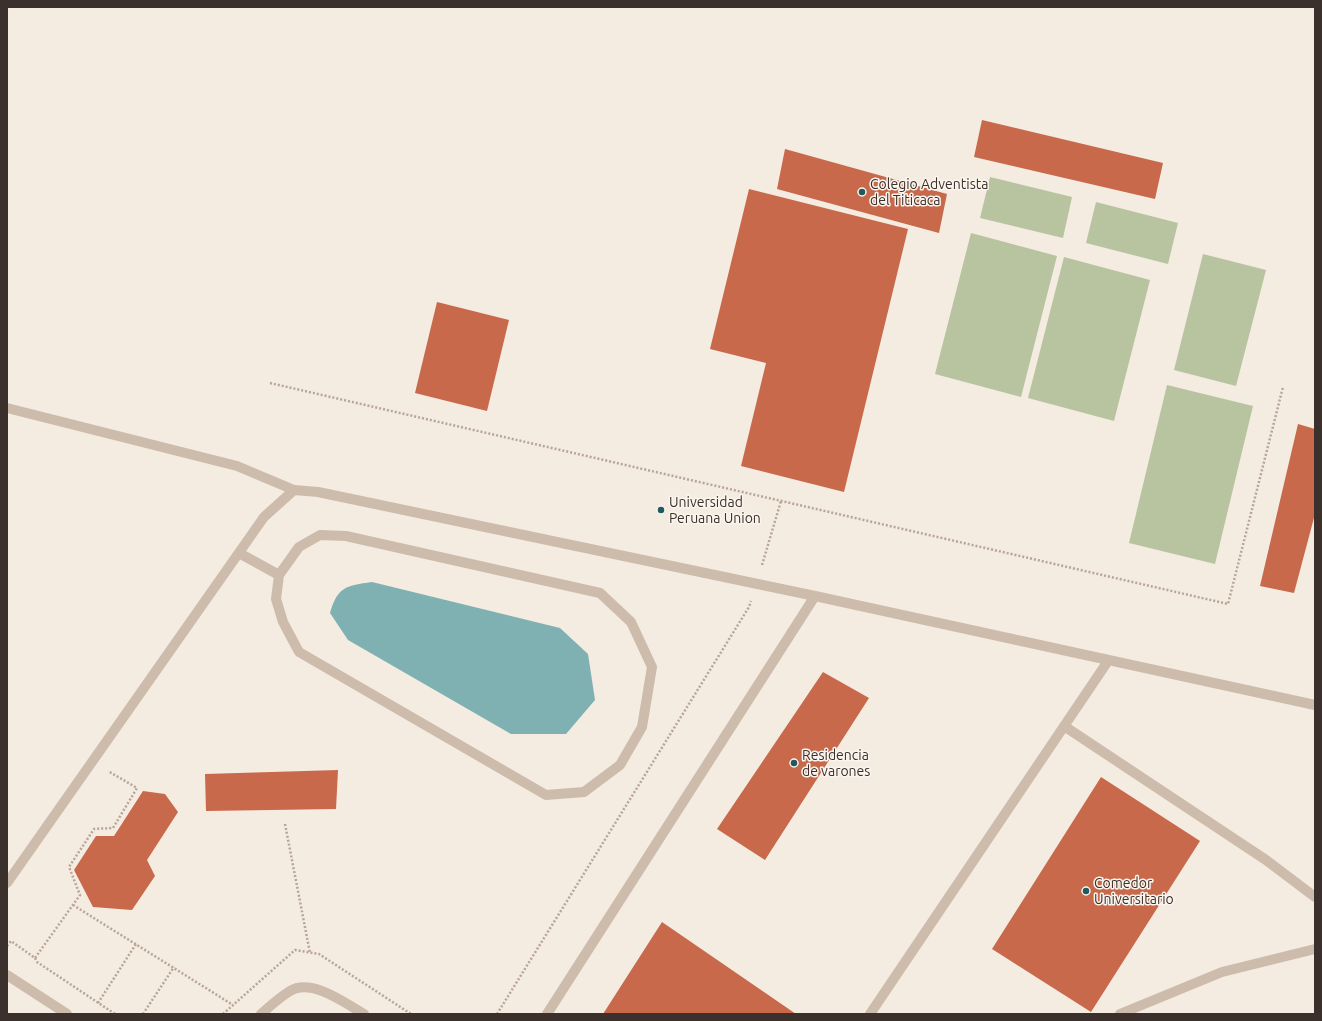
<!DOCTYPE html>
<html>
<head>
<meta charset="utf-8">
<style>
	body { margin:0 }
	#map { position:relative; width:1322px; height:1021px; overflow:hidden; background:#f4ebe1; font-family:Ubuntu,sans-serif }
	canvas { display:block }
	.frame { position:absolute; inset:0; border:8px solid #3b302b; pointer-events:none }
</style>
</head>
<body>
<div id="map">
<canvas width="1322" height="1021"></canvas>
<div class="frame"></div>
</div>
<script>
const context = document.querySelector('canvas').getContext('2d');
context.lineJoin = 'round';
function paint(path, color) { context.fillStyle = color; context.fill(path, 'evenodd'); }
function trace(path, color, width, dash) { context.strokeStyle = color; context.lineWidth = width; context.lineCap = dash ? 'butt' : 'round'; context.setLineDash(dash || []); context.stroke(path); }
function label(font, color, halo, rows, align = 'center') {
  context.font = font + ' Ubuntu,sans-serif'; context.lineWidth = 3; context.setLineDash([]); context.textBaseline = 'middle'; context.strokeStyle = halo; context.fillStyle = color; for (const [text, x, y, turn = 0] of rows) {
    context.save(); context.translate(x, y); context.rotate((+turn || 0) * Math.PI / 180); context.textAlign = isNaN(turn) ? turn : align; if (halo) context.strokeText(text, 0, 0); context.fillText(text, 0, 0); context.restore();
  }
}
paint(new Path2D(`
	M990,177L1072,197L1063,238L980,218Z
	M1096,202L1178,223L1168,264L1086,243Z
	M971,233L1057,256L1021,397L935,374Z
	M1203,254L1266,270L1236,386L1174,370Z
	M1064,257L1150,280L1114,421L1028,398Z
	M1167,385L1253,406L1215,564L1129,543Z`), '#b8c4a0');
paint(new Path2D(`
	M372,582L560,628L588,654L595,700L566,734H511L348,640L330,613C338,586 346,586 372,582Z`), '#7fb0b2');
paint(new Path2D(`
	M982,120L1163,163L1155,199L974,157Z
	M785,149L947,194L939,233L777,189Z
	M749,189L908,229L844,492L741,466L766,363L710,349Z
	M437,302L509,320L487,411L415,393Z
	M1298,424L1315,429V514L1294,593L1260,586Z
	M823,672L869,698L765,860L717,829Z
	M338,770L336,809L206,811L205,774Z
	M1101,777L1200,841L1091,1012L992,949Z
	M143,791L165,794L178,812L147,860L155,876L132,910L93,907L74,870L96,836H114Z
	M662,922L796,1014H603Z`), '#c8694b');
trace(new Path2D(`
	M270,383L1228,604L1283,387
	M762,565L781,501
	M285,824L310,953
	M73,905L233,1005
	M7,946L11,941L35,958L80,895L69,867L94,829L113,828L137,788L108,771
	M35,958L37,962L115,1014
	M98,1003L136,944
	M143,1014L174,967
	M223,1014L295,950L319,954L411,1014
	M497,1014L749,607L751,601`), '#b9a596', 2.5, [2, 2]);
trace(new Path2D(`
	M320,535L346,536L600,593L631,622L652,667L642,727L620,765L584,792L546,795L299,652L283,622L276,599L279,575L299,547Z
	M239,553L279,575
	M1064,726L1266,860L1315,897
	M7,883L264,517L294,490L318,492L815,596L1315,705
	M7,975L67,1014
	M261,1014C270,1006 280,997 290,991C312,978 345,1003 364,1014
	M547,1014L815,596
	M870,1014L1108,661
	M1120,1014L1222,972L1315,949`), '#cdbbac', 10);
trace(new Path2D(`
	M7,408L237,466L294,490`), '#cdbbac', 10);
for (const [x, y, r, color] of [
	[862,192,4,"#1f5a5e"],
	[661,510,4,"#1f5a5e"],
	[794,763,4,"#1f5a5e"],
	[1086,891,4,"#1f5a5e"]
]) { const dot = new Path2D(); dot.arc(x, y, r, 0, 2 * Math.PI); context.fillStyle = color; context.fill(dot); trace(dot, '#fbf5ee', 1.5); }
label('14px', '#3b302b', '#fbf5ee', [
	["Colegio Adventista",870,184],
	["del Titicaca",870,200],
	["Universidad",669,502],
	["Peruana Union",669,518],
	["Residencia",802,755],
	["de varones",802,771],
	["Comedor",1094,883],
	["Universitario",1094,899]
], 'left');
</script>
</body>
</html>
